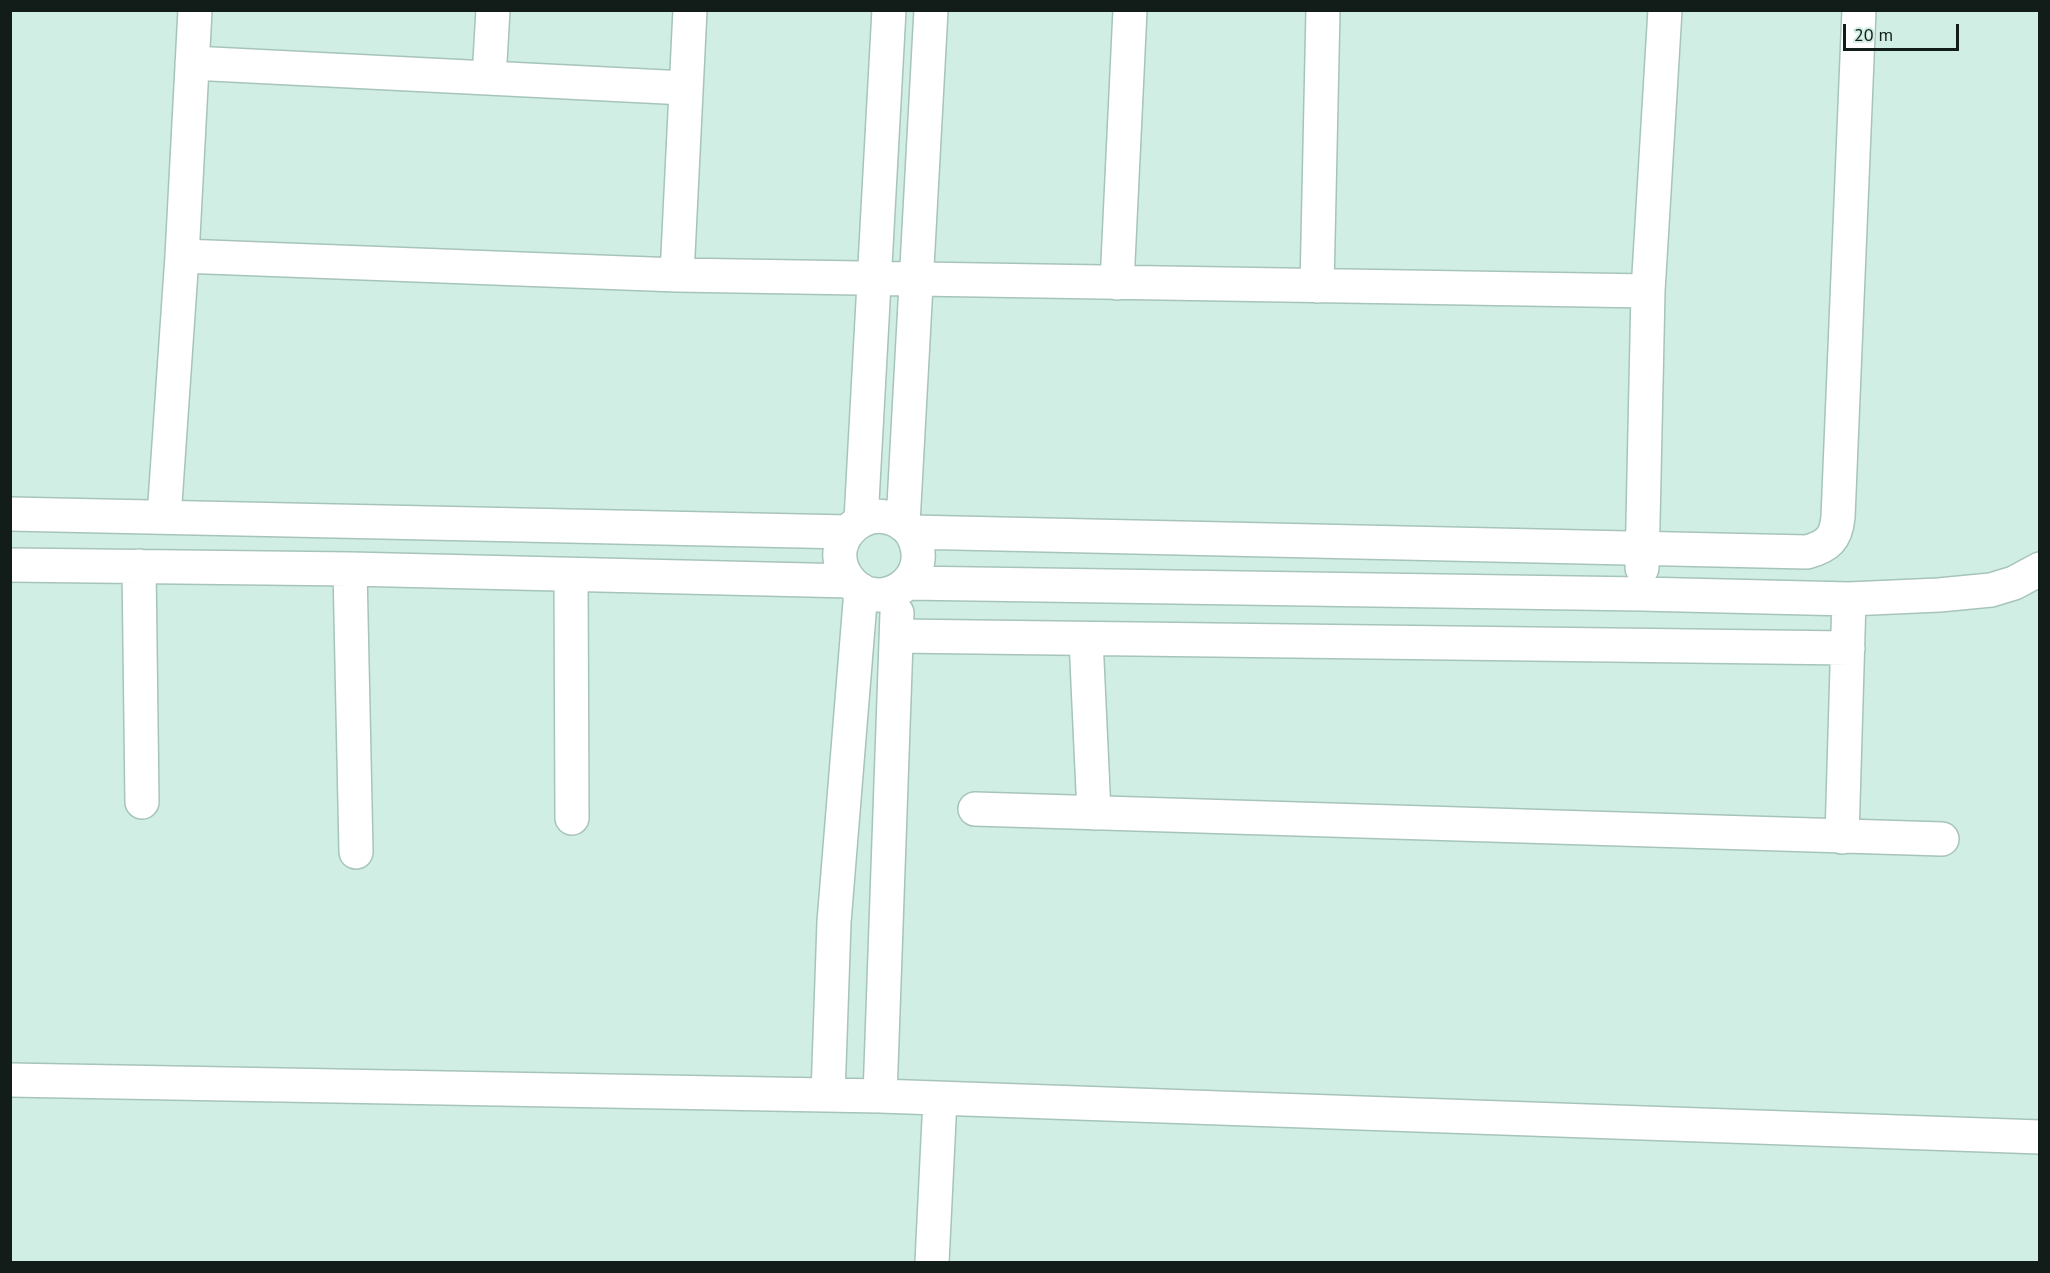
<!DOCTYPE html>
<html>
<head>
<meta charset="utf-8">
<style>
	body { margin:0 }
	#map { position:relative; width:2050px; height:1273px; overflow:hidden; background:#d0eee3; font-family:"PT Sans",sans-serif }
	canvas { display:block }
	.frame { position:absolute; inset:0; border:12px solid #121d19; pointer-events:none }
	.scale { position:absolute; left:1843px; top:24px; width:116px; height:27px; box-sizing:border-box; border:3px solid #121d19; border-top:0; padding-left:8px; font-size:18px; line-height:21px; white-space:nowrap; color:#121d19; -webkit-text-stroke:4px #d0eee3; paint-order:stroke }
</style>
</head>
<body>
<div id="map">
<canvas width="2050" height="1273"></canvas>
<div class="frame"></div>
<div class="scale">20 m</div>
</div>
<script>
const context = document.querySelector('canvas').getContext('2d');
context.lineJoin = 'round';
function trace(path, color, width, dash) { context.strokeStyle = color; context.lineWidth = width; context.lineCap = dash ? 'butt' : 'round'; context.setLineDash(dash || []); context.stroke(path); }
const minor = new Path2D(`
	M192,63L685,88
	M489,78L493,10
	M182,256L677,275L1648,291
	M677,275L690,10
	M1117,283L1130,10
	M1317,286L1323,10
	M10,514L848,532
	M164,517L182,256L195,10
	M861,520L889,10
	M903,523L931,10
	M911,532C939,579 878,617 849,580C817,539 876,491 911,532L1807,552C1828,546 1836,539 1838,517L1859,10
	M10,565L350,569L850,581
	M139,566L142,802
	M1642,568L1648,291L1665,10
	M350,569L356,852
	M571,575L572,818
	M908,583L1641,594L1849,599L1939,595L1991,590L2014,583L2040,569
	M897,636L1848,648
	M1086,639L1094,813
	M975,809L1942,839
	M1842,837L1849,599
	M10,1080L880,1096L2040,1137
	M828,1095L834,922L861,590
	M880,1096L897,613
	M932,1262L940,1099`);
trace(minor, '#a7c4ba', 36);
trace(minor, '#fff', 33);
</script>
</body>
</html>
